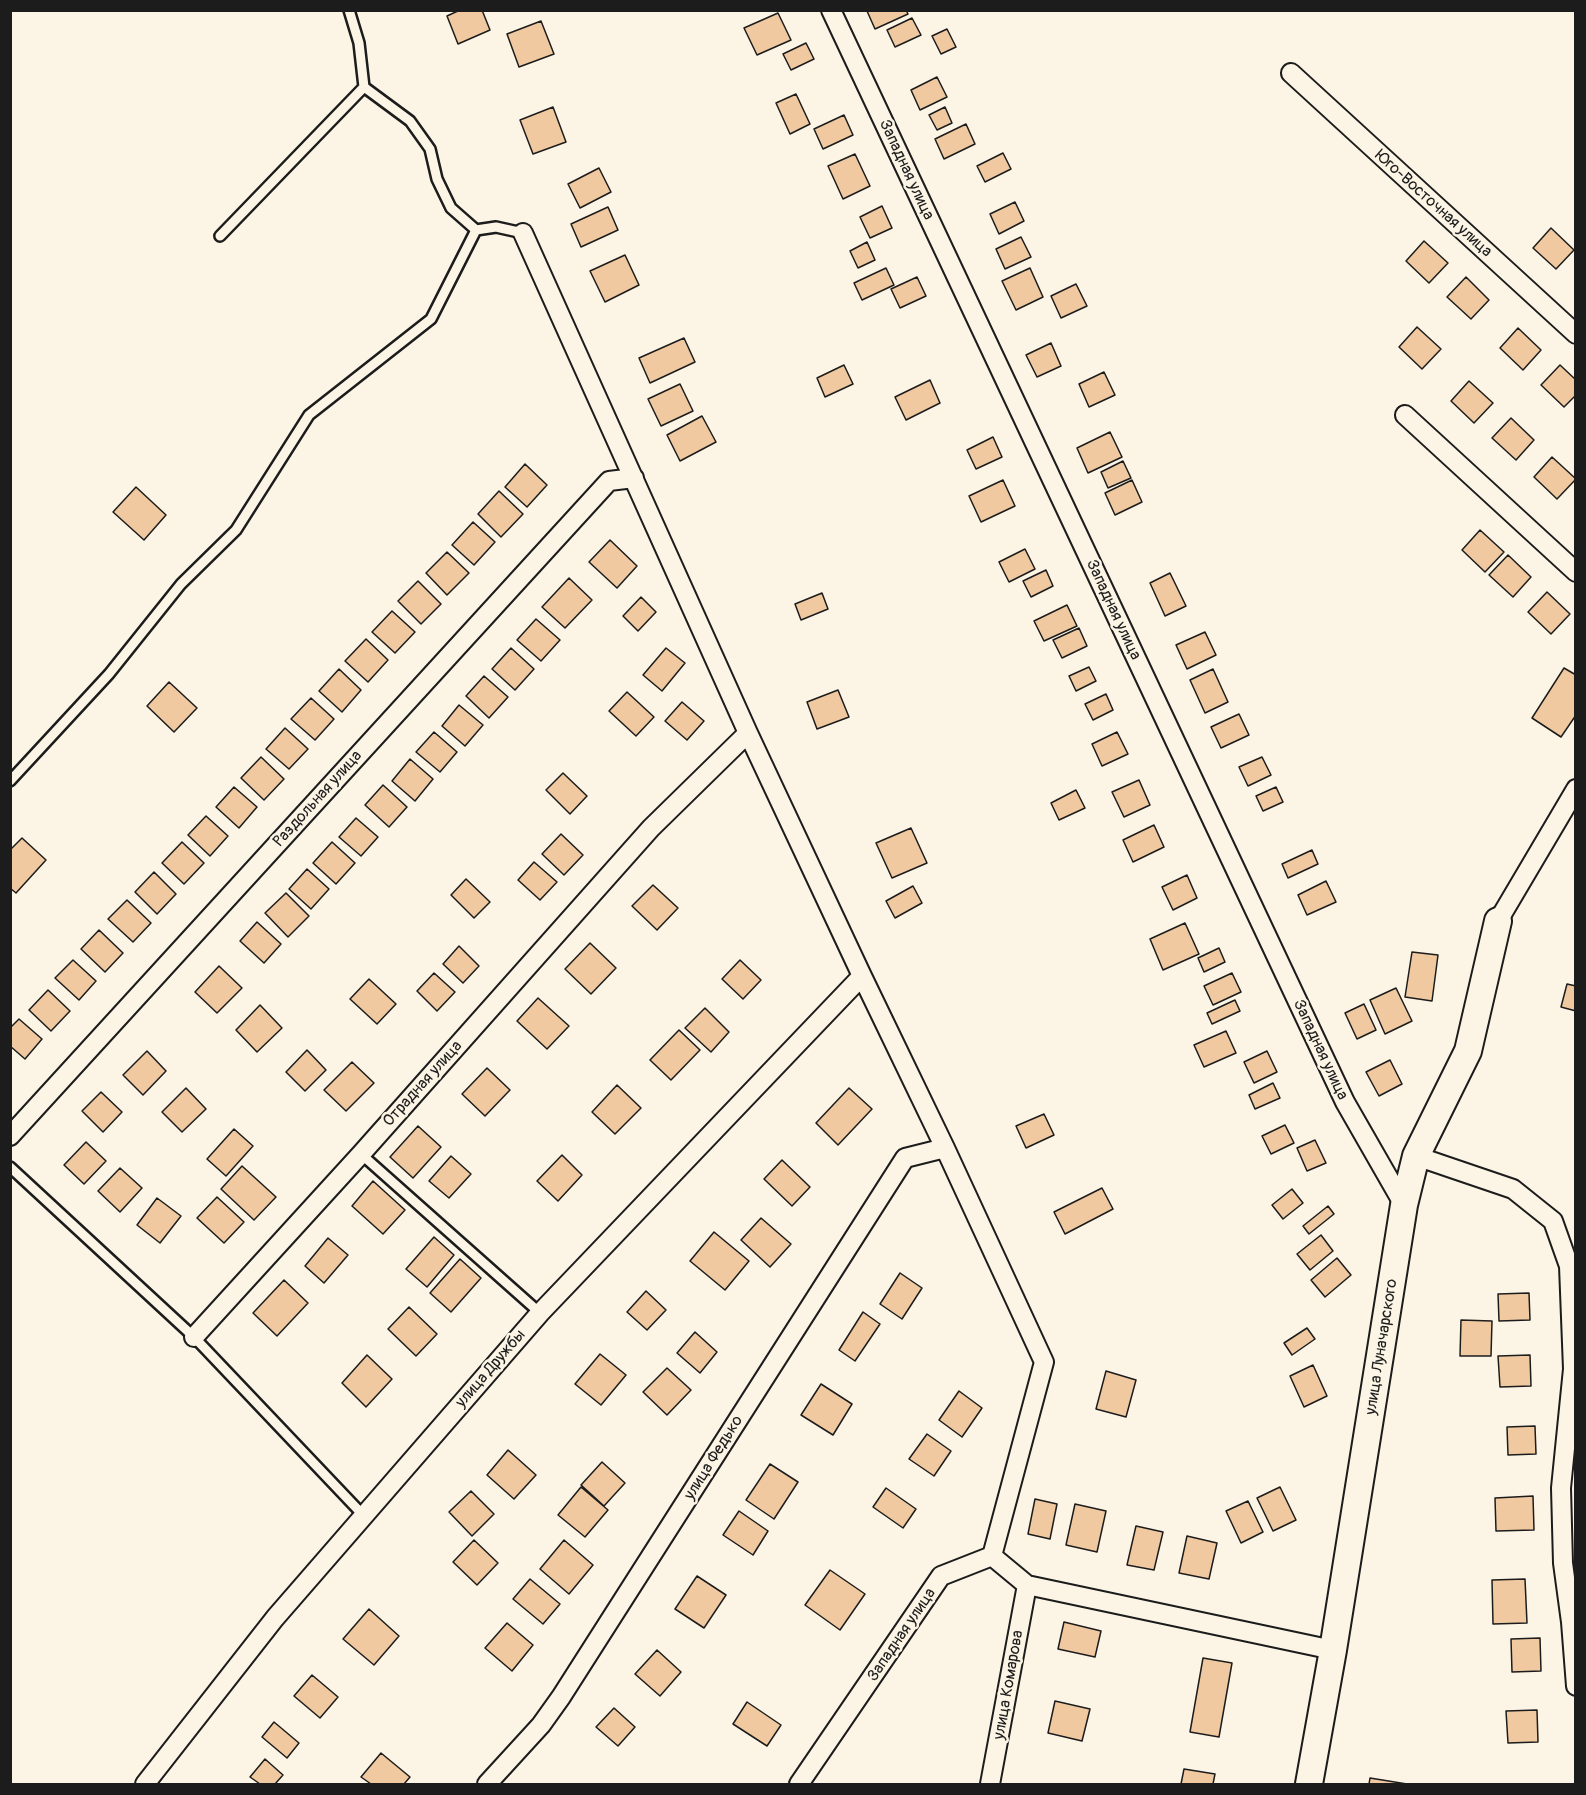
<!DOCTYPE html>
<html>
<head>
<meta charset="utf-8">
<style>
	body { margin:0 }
	#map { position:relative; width:1586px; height:1795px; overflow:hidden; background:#fcf5e5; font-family:Pangolin,sans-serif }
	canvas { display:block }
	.frame { position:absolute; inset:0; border:12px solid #1c1c1c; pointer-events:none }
</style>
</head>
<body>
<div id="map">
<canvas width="1586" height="1795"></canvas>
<div class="frame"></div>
</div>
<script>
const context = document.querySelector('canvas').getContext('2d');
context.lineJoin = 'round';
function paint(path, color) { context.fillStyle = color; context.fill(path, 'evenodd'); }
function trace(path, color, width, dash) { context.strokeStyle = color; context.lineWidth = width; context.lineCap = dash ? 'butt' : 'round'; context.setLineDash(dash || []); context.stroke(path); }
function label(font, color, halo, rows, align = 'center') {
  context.font = font + ' Pangolin,sans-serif'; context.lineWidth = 5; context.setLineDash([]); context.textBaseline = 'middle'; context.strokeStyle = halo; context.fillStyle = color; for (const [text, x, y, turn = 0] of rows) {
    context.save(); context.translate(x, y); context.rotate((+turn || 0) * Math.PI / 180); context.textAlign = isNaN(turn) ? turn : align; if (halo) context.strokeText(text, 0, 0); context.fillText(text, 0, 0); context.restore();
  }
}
const building = new Path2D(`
	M460,10H482L490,30L458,44L447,16Z
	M868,10H906L908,14L875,29L867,11Z
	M778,13L791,40L757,55L744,28Z
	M912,18L921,35L895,47L887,30Z
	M541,21L554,54L519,67L507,34Z
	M947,29L956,47L941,54L932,36Z
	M806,43L814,59L791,70L783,54Z
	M937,77L947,97L920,110L911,90Z
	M796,94L810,124L790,134L776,103Z
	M553,107L566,142L533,154L520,120Z
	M945,107L952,123L937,130L929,115Z
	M844,115L853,135L823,149L814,129Z
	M966,124L975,144L944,159L935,139Z
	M1003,153L1011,169L985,182L977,166Z
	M855,154L870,186L843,199L828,166Z
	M599,168L611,192L580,208L568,184Z
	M1015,202L1024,221L999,234L990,214Z
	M882,206L892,228L870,238L860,217Z
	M608,207L618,230L581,247L571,224Z
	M1551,228L1574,250L1556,269L1533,248Z
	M1021,237L1031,257L1005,269L996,249Z
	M1424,241L1448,263L1429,283L1406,261Z
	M867,242L875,260L858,268L850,251Z
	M625,255L639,285L605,302L590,271Z
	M886,268L894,285L862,300L854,283Z
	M1030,268L1043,297L1016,310L1002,281Z
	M917,277L926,296L900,308L891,289Z
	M1466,277L1489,300L1471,319L1447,297Z
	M1076,284L1087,306L1061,318L1051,296Z
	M1417,327L1441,349L1422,369L1399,347Z
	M1518,328L1541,350L1523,370L1500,348Z
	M684,338L695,362L650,383L639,358Z
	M1051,343L1061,366L1037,377L1026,355Z
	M844,365L853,384L825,397L817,378Z
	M1560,365L1576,380V395L1564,407L1541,385Z
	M1104,372L1115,395L1089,407L1079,384Z
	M930,380L940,403L906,420L895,397Z
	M1469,381L1493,403L1474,423L1451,401Z
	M680,384L693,411L661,426L648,399Z
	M702,416L716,442L680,461L667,435Z
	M1511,418L1534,440L1516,460L1492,438Z
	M1110,432L1122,457L1088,473L1077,448Z
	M993,437L1002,457L976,469L967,450Z
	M1552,457L1576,479L1557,499L1534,477Z
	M1123,461L1131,478L1108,488L1101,472Z
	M525,464L547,485L527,507L505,487Z
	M1003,480L1015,506L981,522L969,496Z
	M1132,480L1142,502L1115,515L1105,493Z
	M136,487L166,515L144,540L113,512Z
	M499,491L523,514L501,537L478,514Z
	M473,522L495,542L474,565L452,545Z
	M1480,530L1504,552L1485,572L1462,550Z
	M610,540L637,566L617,588L589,562Z
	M1025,549L1035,569L1009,582L999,562Z
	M447,552L469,573L447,595L426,573Z
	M1508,555L1531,577L1513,597L1489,575Z
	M1046,570L1053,586L1031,597L1023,581Z
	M1170,573L1186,606L1165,616L1150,583Z
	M569,578L592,600L565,628L542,607Z
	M418,581L441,604L421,624L398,601Z
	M1547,592L1570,614L1551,634L1528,612Z
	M822,593L828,609L801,620L795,604Z
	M641,597L656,612L638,631L623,616Z
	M1067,605L1077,626L1044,641L1034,621Z
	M392,611L415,632L395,653L372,632Z
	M536,619L560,640L541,661L517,640Z
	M1079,628L1087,646L1062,658L1053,640Z
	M1205,632L1216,655L1187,669L1176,645Z
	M366,639L388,660L368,682L345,661Z
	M511,648L534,669L515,690L492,669Z
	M666,648L685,663L662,691L643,675Z
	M1089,667L1096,681L1076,691L1069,676Z
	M1564,668L1576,675V715L1561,737L1532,718Z
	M339,669L361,690L342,712L319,691Z
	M1213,669L1228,702L1205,713L1190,680Z
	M484,676L508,697L489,718L466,696Z
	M169,682L197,708L174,732L147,706Z
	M838,690L849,717L817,729L807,702Z
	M627,692L654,717L636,736L609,711Z
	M1106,694L1113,710L1093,720L1085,704Z
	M311,698L334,719L315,740L291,719Z
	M682,702L704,721L687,740L665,721Z
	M459,705L483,725L465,746L442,726Z
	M1239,714L1249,735L1221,748L1211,727Z
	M285,728L308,749L289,769L266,749Z
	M434,732L457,752L440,772L416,752Z
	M1117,732L1128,754L1102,766L1092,744Z
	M261,757L284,779L264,800L241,778Z
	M1262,757L1271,775L1248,786L1239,767Z
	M410,759L433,779L415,801L392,781Z
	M563,773L587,796L570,814L546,790Z
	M1139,780L1150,805L1124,817L1112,792Z
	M383,785L407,807L389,827L365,805Z
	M234,787L257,807L239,828L216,807Z
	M1276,787L1283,802L1263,811L1256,796Z
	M1076,790L1085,808L1059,820L1051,803Z
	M206,816L228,836L210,856L188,835Z
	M356,818L378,837L361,856L339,837Z
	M1154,825L1164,847L1133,862L1123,840Z
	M911,828L927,863L892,878L876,843Z
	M561,834L583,855L564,875L542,854Z
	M22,838L46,860L16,893L10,888V850Z
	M182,842L204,863L184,884L162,863Z
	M332,842L355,863L336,884L313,863Z
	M1312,850L1318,864L1288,878L1282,864Z
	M534,862L557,882L540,900L518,880Z
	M307,869L329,889L311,909L289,889Z
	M154,872L176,894L157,914L135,892Z
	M1187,875L1197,898L1173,910L1162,887Z
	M466,879L490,902L474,918L451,895Z
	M1326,881L1336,902L1307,915L1298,895Z
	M653,885L678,908L657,930L632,906Z
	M913,886L922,903L895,918L886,901Z
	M286,893L309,916L288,937L265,913Z
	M127,900L151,923L133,942L108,919Z
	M257,922L281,944L264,963L240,941Z
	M1185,923L1199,954L1163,970L1150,939Z
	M99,930L123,953L105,972L81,949Z
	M590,943L616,968L591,994L565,969Z
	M459,946L479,966L463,983L443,964Z
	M1219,948L1225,962L1204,972L1198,958Z
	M1412,952L1438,955L1432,1001L1405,997Z
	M73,960L96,981L79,1000L55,978Z
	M740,960L761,980L743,999L722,979Z
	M219,966L242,988L217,1013L195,992Z
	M434,973L455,992L437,1011L417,991Z
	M1232,973L1241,992L1213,1005L1204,986Z
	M369,979L396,1004L377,1024L350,999Z
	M1567,984L1576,986V1011L1561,1007Z
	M1396,988L1412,1021L1385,1034L1370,1000Z
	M48,990L70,1011L51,1031L29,1010Z
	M538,998L569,1026L547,1049L517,1021Z
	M1235,1000L1240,1011L1212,1024L1207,1013Z
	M1364,1004L1376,1030L1357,1039L1345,1013Z
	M260,1005L282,1028L257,1052L236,1030Z
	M705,1008L729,1032L711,1052L685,1028Z
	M19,1019L42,1039L25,1059L10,1046V1028Z
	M679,1030L700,1050L671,1080L650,1060Z
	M1226,1031L1236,1053L1204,1067L1194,1045Z
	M307,1050L326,1070L305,1091L286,1072Z
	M147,1051L166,1071L143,1095L123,1075Z
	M1267,1051L1277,1072L1254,1083L1244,1062Z
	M1390,1060L1402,1084L1379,1096L1366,1072Z
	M352,1062L374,1083L346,1111L324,1090Z
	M487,1068L510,1090L485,1116L462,1094Z
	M1273,1083L1280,1098L1255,1109L1249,1095Z
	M617,1085L641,1108L615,1134L592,1112Z
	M186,1088L206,1109L182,1132L162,1112Z
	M849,1088L872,1109L838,1145L816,1123Z
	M101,1092L122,1112L103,1132L82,1111Z
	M1044,1114L1054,1135L1026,1148L1016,1126Z
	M1285,1125L1294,1143L1271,1154L1262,1136Z
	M418,1126L441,1147L413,1178L390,1157Z
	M234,1129L253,1146L226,1176L207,1159Z
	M1315,1140L1326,1163L1307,1171L1297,1148Z
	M86,1142L106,1161L84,1184L64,1165Z
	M562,1155L582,1175L558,1201L537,1181Z
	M451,1156L471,1174L449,1198L429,1181Z
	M782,1160L810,1187L792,1206L764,1179Z
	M242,1166L276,1197L254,1220L221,1189Z
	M120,1168L142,1188L120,1212L98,1191Z
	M373,1181L405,1210L383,1234L352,1206Z
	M1102,1188L1113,1209L1065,1234L1054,1212Z
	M1292,1189L1303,1203L1283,1219L1272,1205Z
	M217,1197L244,1222L224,1243L197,1218Z
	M157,1198L181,1216L160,1243L137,1225Z
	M1328,1206L1334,1214L1309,1234L1303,1226Z
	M761,1218L791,1244L770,1267L741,1240Z
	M714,1232L749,1261L725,1290L690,1261Z
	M1321,1235L1333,1251L1310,1270L1297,1254Z
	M434,1237L454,1255L427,1287L406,1269Z
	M328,1238L348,1255L324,1283L305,1266Z
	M1337,1258L1351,1275L1325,1297L1311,1280Z
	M460,1259L481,1278L451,1312L430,1293Z
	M900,1273L922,1288L902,1319L880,1304Z
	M284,1280L308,1303L277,1336L253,1313Z
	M646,1291L666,1310L647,1330L627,1312Z
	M1529,1293L1530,1320L1499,1321L1498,1294Z
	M409,1307L437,1334L416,1356L388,1329Z
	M863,1312L880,1324L855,1361L839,1350Z
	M1461,1320L1492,1321L1491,1356H1460Z
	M1307,1328L1315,1339L1292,1355L1284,1343Z
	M695,1332L717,1352L700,1373L677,1353Z
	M600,1354L626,1375L601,1405L575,1384Z
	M367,1355L392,1379L366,1407L342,1383Z
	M1530,1355L1531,1386L1500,1387L1498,1356Z
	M1313,1365L1327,1396L1304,1407L1290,1376Z
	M667,1368L691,1390L667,1415L643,1392Z
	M1106,1371L1136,1380L1126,1417L1096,1409Z
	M821,1384L852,1404L833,1435L801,1415Z
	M959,1391L982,1408L962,1437L939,1420Z
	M1535,1426L1536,1454L1508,1455L1507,1427Z
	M927,1434L951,1451L934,1476L909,1459Z
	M508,1450L536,1475L514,1499L487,1475Z
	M602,1462L625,1483L604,1506L581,1485Z
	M770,1464L798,1482L774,1519L746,1500Z
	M581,1487L608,1510L585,1537L558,1515Z
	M1280,1487L1296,1520L1273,1531L1257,1498Z
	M886,1488L916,1509L903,1528L873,1507Z
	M471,1491L494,1514L472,1536L449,1512Z
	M1533,1496L1534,1530L1496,1531L1495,1498Z
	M1035,1499L1057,1504L1050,1539L1028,1534Z
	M1248,1501L1263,1532L1241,1543L1226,1511Z
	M1075,1504L1106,1511L1097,1552L1066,1545Z
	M739,1511L768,1531L753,1555L723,1535Z
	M1136,1526L1163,1532L1154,1570L1127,1565Z
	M1187,1536L1217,1543L1209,1579L1179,1573Z
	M474,1540L498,1563L477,1585L453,1562Z
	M564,1540L593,1565L569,1594L540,1569Z
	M830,1570L865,1594L840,1630L805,1605Z
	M697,1576L726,1595L704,1628L675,1609Z
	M530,1579L560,1604L543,1624L513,1599Z
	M1525,1579L1527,1623L1493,1624L1492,1580Z
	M369,1609L399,1636L374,1665L343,1639Z
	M1064,1622L1101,1631L1095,1657L1058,1649Z
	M507,1623L533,1645L512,1671L485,1648Z
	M1540,1638L1541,1671L1512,1672L1511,1639Z
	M657,1650L681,1672L660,1696L635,1674Z
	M1203,1658L1232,1663L1219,1737L1190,1732Z
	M312,1675L338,1697L320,1718L294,1696Z
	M1055,1701L1090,1709L1082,1741L1048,1733Z
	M747,1702L781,1725L767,1746L733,1724Z
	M614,1708L635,1727L618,1746L596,1727Z
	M1537,1710L1538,1742L1508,1743L1506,1711Z
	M274,1722L299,1743L287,1758L262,1737Z
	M381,1753L410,1777L404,1784H371L361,1777Z
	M265,1759L283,1775L275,1784H260L250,1777Z
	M1184,1769L1215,1774L1213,1784H1181Z
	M1370,1778L1407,1784H1369Z`);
paint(building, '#f0c9a0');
trace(building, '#1c1c1c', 1.5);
const lane = new Path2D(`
	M349,10L359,43L364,87
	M220,236L364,87L410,121L430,149L437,179L451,208L476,230
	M10,781L109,674L181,584L236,530L309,415L431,319L476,230L496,227L523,233
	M361,1154L540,1313
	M10,1167L194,1337L363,1515`);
const street = new Path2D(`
	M831,10L1345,1102L1404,1205
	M1291,73L1576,334
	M523,233L748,733L862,976L945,1148L1044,1362L992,1556L941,1576L799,1784
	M1405,415L1576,572
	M1498,921L1576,789
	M10,1136L609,481L634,478
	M1416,1156L1513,1189L1553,1221L1569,1266L1573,1369L1561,1488L1563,1563L1571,1622L1576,1686
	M194,1337L361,1154L651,828L748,733
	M992,1556L1027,1585L1333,1650
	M145,1784L275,1618L540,1313L862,976
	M487,1784L541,1725L561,1697L905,1158L945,1148
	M990,1784L1027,1585`);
const secondary = new Path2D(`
	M1309,1784L1333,1650L1404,1205L1416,1156L1468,1051L1498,921`);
trace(lane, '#1c1c1c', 14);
trace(street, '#1c1c1c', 22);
trace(secondary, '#1c1c1c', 30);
trace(lane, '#fcf5e5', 9);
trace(street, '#fcf5e5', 18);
trace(secondary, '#fcf5e5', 26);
label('16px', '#1c1c1c', '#fcf5e5', [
	["Западная улица",906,170,65],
	["Юго-Восточная улица",1433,204,42],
	["Западная улица",1113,610,65],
	["Раздольная улица",318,799,-48],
	["Западная улица",1320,1050,65],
	["Отрадная улица",423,1084,-48],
	["улица Луначарского",1382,1347,-81],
	["улица Дружбы",491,1369,-49],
	["улица Федько",714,1458,-58],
	["Западная улица",902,1635,-56],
	["улица Комарова",1009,1685,-80]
]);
</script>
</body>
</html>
